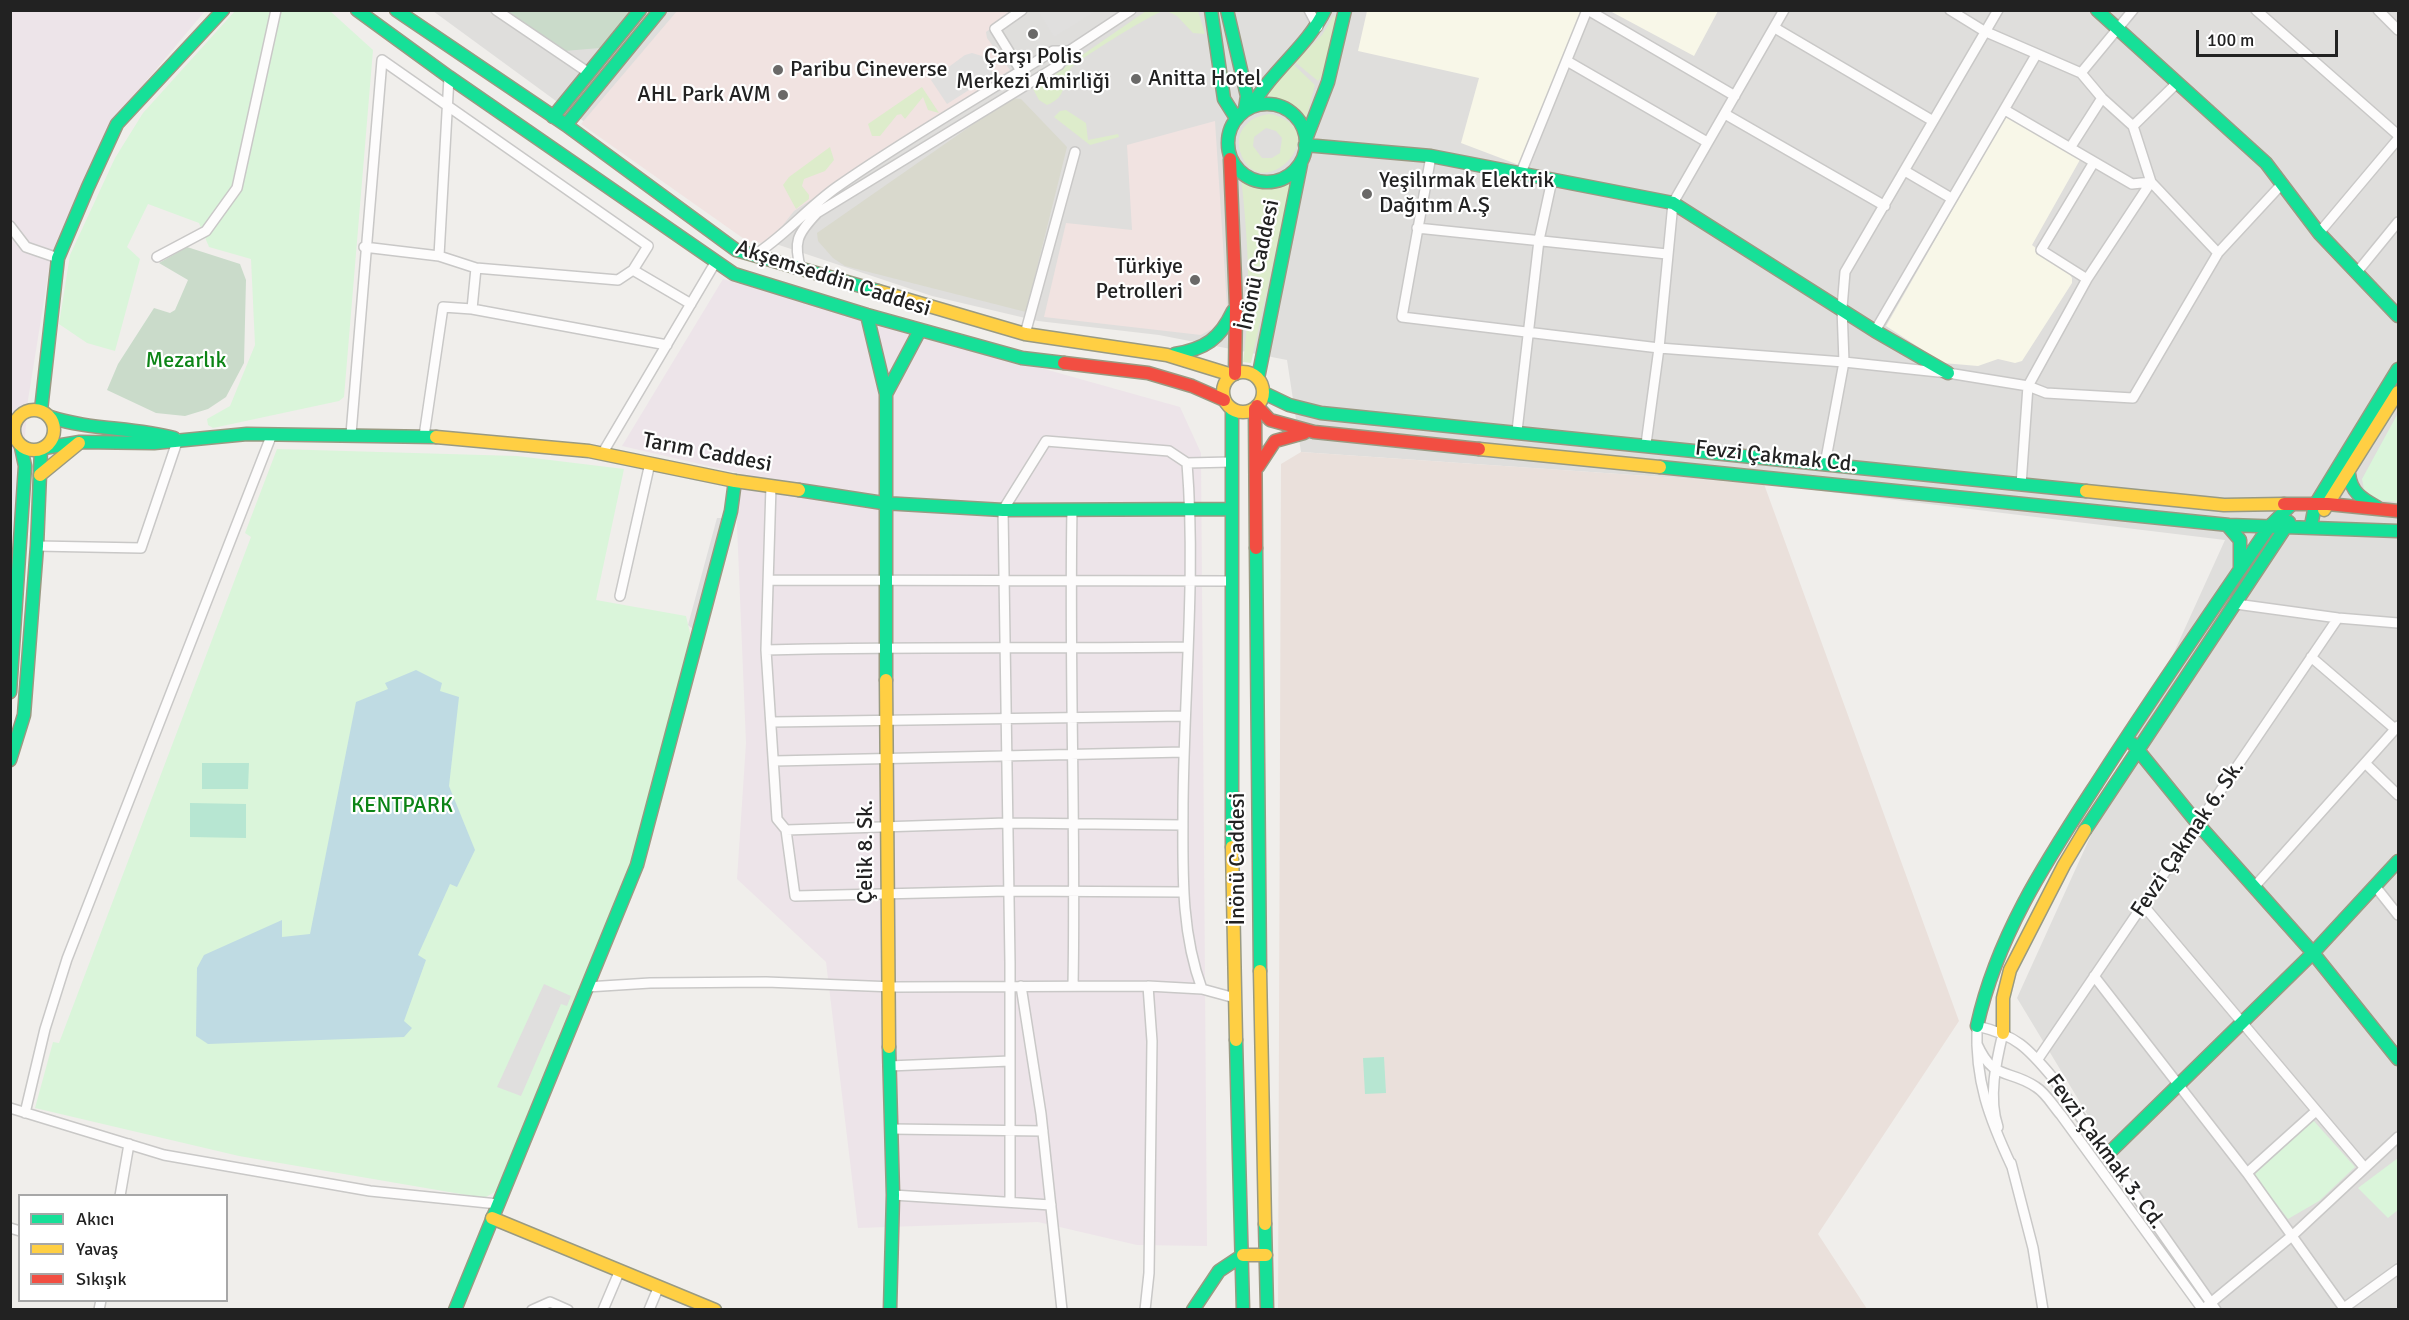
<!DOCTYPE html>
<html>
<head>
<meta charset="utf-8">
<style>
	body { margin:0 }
	#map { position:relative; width:2409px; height:1320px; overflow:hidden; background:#f0eeeb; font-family:Signika,sans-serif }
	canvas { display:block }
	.frame { position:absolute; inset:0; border:12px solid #222; pointer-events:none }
	.legend { position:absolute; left:18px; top:1194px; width:210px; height:108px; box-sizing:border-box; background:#fff; border:2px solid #a7a7a7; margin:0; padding:8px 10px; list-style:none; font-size:18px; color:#222 }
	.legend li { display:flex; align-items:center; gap:12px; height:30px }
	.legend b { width:30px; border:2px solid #a7a7a7 }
	.scale { position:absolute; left:2196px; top:30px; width:142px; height:27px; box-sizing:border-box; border:3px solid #222; border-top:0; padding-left:8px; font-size:18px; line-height:21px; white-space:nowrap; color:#222; -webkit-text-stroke:4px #fff; paint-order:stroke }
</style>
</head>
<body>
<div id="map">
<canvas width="2409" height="1320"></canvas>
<div class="frame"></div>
<ul class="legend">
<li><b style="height:8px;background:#16e098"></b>Akıcı</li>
<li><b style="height:8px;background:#ffcf43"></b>Yavaş</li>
<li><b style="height:8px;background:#f24e42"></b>Sıkışık</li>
</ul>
<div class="scale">100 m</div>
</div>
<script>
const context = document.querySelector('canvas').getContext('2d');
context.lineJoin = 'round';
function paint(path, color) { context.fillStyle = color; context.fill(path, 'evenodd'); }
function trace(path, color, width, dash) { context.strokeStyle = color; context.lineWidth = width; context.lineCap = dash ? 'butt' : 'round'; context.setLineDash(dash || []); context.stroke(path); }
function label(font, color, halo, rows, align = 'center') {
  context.font = font + ' Signika,sans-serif'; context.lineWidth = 4.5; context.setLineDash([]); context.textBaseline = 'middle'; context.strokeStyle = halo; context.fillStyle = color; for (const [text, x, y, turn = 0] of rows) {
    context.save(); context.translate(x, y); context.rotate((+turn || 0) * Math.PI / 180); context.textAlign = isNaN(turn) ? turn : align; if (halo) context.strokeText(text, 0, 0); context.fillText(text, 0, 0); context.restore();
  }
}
paint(new Path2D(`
	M433,11H2398V1309H2205L2017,998L2225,540L1764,484L1301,452L1287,360L1159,335L1038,321L932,296L731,229Z`), '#dfdedc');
paint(new Path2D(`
	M677,11H1015L986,32L987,38L1010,70L794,211L772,239L762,243L747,241L581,124Z
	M1215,121L1227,306L1215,327L1201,335L1044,317L1066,223L1132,230L1127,145Z`), '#f1e3e1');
paint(new Path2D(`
	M11,11H205L112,122L50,263L28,400L11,606Z
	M723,279L1180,407L1201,453L1207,1246L1137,1245L1038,1222L858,1228L826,962L737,879L746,743L736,501L739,473L622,446Z`), '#ede4e9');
paint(new Path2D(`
	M1367,11H1586L1519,165L1461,143L1479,78L1358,51Z
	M1610,11H1718L1694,56Z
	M2007,114L2081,158L2032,245L2069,273L2072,278V283L2022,361L2015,363L1998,359L1978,366L1943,363L1886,326Z`), '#f8f7e8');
paint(new Path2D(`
	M1301,452L1764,484L1959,1021L1818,1234L1867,1309L1278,1310L1281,464Z`), '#eae0db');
paint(new Path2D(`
	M1011,98L1021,99L1067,147L1026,312L845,266L833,258L818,241L817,233Z`), '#d9d9cd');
paint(new Path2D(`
	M1146,11H1163C1152,14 1079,59 1071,68C1060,81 1070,96 1047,105L1039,100L1033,89Z
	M1167,11H1198L1205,34L1193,33L1177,16Z
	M1334,15L1338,17L1326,71L1318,81L1295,62L1322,35Z
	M1293,64L1315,85L1306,119L1291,107L1265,94Z
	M922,87L939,113L928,110L923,97L905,119L901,114L897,115L880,136H872L868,124Z
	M1066,110L1086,123L1088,140L1118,134L1119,137L1090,145L1054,117L1060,111Z
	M1271,114C1340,132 1257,210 1240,151C1234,129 1252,115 1271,114ZM1266,128L1276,131L1282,138L1280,153L1272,158H1262L1253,146L1254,137Z
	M830,147L834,160L825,171L804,179L802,186L809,195V199L796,209L783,185L789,177Z
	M1241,177C1259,184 1272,187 1291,182L1251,363L1243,362C1252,299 1248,240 1241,177Z`), '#ddeccb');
paint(new Path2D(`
	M506,11H631L600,48L564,51Z
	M187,247L240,264L246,280L244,363L226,397L208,409L185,416L156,413L107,390L118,364L154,308L170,313L175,310L188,280L159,263Z`), '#cadbca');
paint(new Path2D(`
	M235,11H330L373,50L344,397L339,401L213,428L208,425L207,419L230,406L255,345L251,259L209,247L199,223L148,204L127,247L140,259L115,351L87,343L59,324L70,255L115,158L143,113Z
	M2398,413V502L2376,500L2364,489L2362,479Z
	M277,449L517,456L624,469L596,600L686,616L691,637L630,876L495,1192L484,1198L239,1156L35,1108L53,1042L59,1043L251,537L245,533Z
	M2313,1120L2355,1167L2319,1201L2288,1219L2254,1175Z
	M2398,1158V1210L2388,1218L2358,1188Z`), '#daf5da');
paint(new Path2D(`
	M202,763H249L248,789H202Z
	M190,803L246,804V838L190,837Z
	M1384,1057L1386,1093L1365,1094L1363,1058Z`), '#b7e6d2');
paint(new Path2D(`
	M1027,11H1096L1054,37L1038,11Z
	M972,53L982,56L994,74L947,104L931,80L965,55Z
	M717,518H723L695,631L688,625Z
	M544,984L571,996L567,1006L561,1004L521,1096L497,1087Z`), '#e0dfde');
paint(new Path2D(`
	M416,670L442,683L440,691L459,697L449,786L475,850L457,887L450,884L418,955L426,960L404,1021L412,1028L404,1037L208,1044L196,1036L197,968L204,955L282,920V937L310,934L356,702L388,689L385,683Z`), '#bfdbe3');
const street = new Path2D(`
	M496,10L589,73
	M1309,10L1318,27
	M1588,10L1735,96
	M1950,10L1984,31L2081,73L2102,98L2133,126L2151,182L2218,253
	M2256,10L2398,135
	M2378,10L2398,30
	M1775,28L1933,121
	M1567,61L1707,142
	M1021,71L995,29L1022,10
	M2081,73L2133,10
	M2005,110L2132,184L2151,182
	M1725,114L1885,206
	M2133,126L2177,83
	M2070,148L2102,98
	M1431,156L1402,317L1659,348L1844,362L1948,373L2028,386L2046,393L2133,398L2218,253L2281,185
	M1905,171L1951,198
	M1520,175L1587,10
	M10,226L26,247L58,258
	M1417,228L1667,254
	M2319,233L2398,139
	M439,256L449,77
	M753,256C785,236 806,209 837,187C907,138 981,96 1053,51H1069
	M157,257L206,231L237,188L276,10
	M633,270L691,304
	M801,270C793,242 797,234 817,213L1059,65L1069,51L1131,10
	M2358,271L2398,222
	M2087,279L2041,250L2094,162
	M472,309L476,268
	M1875,331L2036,55
	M1025,334L1075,152
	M1517,431L1539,240L1552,180
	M351,434L382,60L648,246L633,270L618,280L476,268L439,256L364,247
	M424,436L443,307L472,309L667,345
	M1646,444L1659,348L1673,203L1784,10
	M602,454L715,263
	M1187,463L1231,462
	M1825,464L1844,362L1842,308L1845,272L1998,10
	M2021,485L2028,386L2087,279L2151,182
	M771,486L766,650L777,819L786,830L795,896L1008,891L1182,892
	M1072,510C1069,669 1076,827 1073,986
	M37,546L141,548L178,439
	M769,580L1231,581
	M620,596L650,463
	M2236,604L2338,618L2398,623
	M766,650C907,646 1047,649 1187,647
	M2311,657L2395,729
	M772,722L1185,716
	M774,761L1184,752
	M2365,763L2398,795
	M786,830L1007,823L1183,825
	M2255,886L2398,726
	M2375,886L2398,915
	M2143,905L2364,1167
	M2094,976L2247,1173L2345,1310
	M1021,986L1041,1114L1062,1310
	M587,987L650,983L766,982L894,987L1148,986L1202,989L1235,998
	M1977,1044C1994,1082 2008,1068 2036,1087C2046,1093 2053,1106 2061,1115L2203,1310
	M2038,1059L2338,618
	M889,1066L1010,1061
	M10,1108L164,1155L370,1191L498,1204
	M25,1113L45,1029L67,959L272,434
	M1998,1127C1988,1098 1996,1062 2003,1033
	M891,1129L1043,1131
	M2011,1163L2033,1248L2043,1310
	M2012,1167C1989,1118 1975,1081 1977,1026C2016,1035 2028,1048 2053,1078L2216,1310
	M2247,1173L2316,1111
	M893,1195L1051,1205
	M120,1196L129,1144
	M1010,1202V963L1003,510L1046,441L1169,451L1187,463C1196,576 1184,691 1183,805C1183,868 1180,930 1202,989
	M10,1228L20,1231
	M2207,1306L2293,1235L2398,1137
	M2344,1308L2398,1269
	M99,1310L101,1300
	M532,1310L550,1302L568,1310
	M603,1310L620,1270
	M649,1310L659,1286
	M1145,1310L1149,1273L1152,1041L1148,986`);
const fast = new Path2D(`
	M357,10L449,77L734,274L867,315L1022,358L1064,363
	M396,10L566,125L736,250L878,291
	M1211,10L1224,99L1236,118
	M1227,10L1247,96L1245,109
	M2097,10L2266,163L2319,233L2398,316
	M1228 143a39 39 0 1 1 78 0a39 39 0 1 1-78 0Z
	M1252,106C1272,70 1307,47 1325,10
	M553,117L640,10
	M566,125L660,10
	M1306,139L1328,82L1345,10
	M1305,145L1431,156L1673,203L1875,331L1948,373
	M867,315L886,394V680
	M1175,354C1205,349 1220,339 1233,311
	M1258,378L1301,164
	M1264,393L1289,405L1321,413L2086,491
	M886,394L920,330
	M1232,409V847
	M41,410L58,258L88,187L117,124L223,10
	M50,417C90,430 133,427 174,438
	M44,448L80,442L154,443L247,434L436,437
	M1660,467L2229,525L2398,531
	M2349,474C2351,492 2362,499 2377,507
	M799,490L883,503L1003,510L1230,509
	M2227,525L2240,540V569
	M2311,526L2315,505L2398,369
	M1256,548L1260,971
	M10,692L25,466L21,447
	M2133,744L2198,824L2313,953L2398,1059
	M10,760L24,715L37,546L41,449
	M2085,830L2289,522
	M1977,1026C1997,935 2047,860 2097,783C2152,697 2211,612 2269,527L2290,506
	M1236,1040L1243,1310
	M889,1047L893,1195L890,1310
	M2107,1155L2313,953L2398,861
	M1265,1224L1267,1310
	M455,1310L637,865L731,511L735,481
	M1193,1310L1219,1271L1243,1255`);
const slow = new Path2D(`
	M878,291L1025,334L1167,355L1232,375
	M1223 392a20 20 0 1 1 40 0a20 20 0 1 1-40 0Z
	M14 430a20 20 0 1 1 40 0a20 20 0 1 1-40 0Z
	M436,437L589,451L735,481L799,490
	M1479,449L1660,467
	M40,475L79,443
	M2086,491L2224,505L2284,504
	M2324,510L2398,392
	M886,680L889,1047
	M1232,847L1236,1040
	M1260,971L1265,1224
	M2003,1033V998L2010,970L2064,865L2085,830
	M492,1218L715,1310
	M1243,1255H1266`);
const jam = new Path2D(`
	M1230,159L1236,305L1235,374
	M1064,363L1148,373L1192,386L1224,400
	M1257,406L1270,420L1314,432L1479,449
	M1255,409L1256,548
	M1258,467L1275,441L1304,433
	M2284,504H2328L2398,511`);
trace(street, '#c9c8c7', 12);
trace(fast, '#999a82', 15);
trace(slow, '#999a82', 15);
trace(jam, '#999a82', 15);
trace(street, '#fdfcfc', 9);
trace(fast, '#16e098', 12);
trace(slow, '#ffcf43', 12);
trace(jam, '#f24e42', 12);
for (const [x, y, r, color] of [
	[1033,34,6,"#6a6968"],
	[778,70,6,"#6a6968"],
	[1136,79,6,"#6a6968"],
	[783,95,6,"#6a6968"],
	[1367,194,6,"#6a6968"],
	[1195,280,6,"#6a6968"]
]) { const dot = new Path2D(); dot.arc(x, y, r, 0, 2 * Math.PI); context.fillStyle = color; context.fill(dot); trace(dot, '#fff', 2); }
label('22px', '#222', '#fff', [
	["Çarşı Polis",1033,57,"center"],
	["Merkezi Amirliği",1033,82,"center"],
	["Paribu Cineverse",790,70],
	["Anitta Hotel",1148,79],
	["AHL Park AVM",771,95,"right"],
	["Yeşilırmak Elektrik",1379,181],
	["Dağıtım A.Ş",1379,206],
	["Türkiye",1183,267,"right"],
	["Petrolleri",1183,292,"right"]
], 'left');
label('22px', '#222', '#fff', [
	["İnönü Caddesi",1259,265,-78],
	["Akşemseddin Caddesi",833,279,18],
	["Tarım Caddesi",707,453,11],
	["Fevzi Çakmak Cd.",1776,457,6],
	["Fevzi Çakmak 6. Sk.",2188,839,-56],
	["Çelik 8. Sk.",866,852,-90],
	["İnönü Caddesi",1238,859,-90],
	["Fevzi Çakmak 3. Cd.",2105,1152,54]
]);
label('22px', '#0c8416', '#fff', [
	["Mezarlık",186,361],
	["KENTPARK",402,806]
]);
</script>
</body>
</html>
